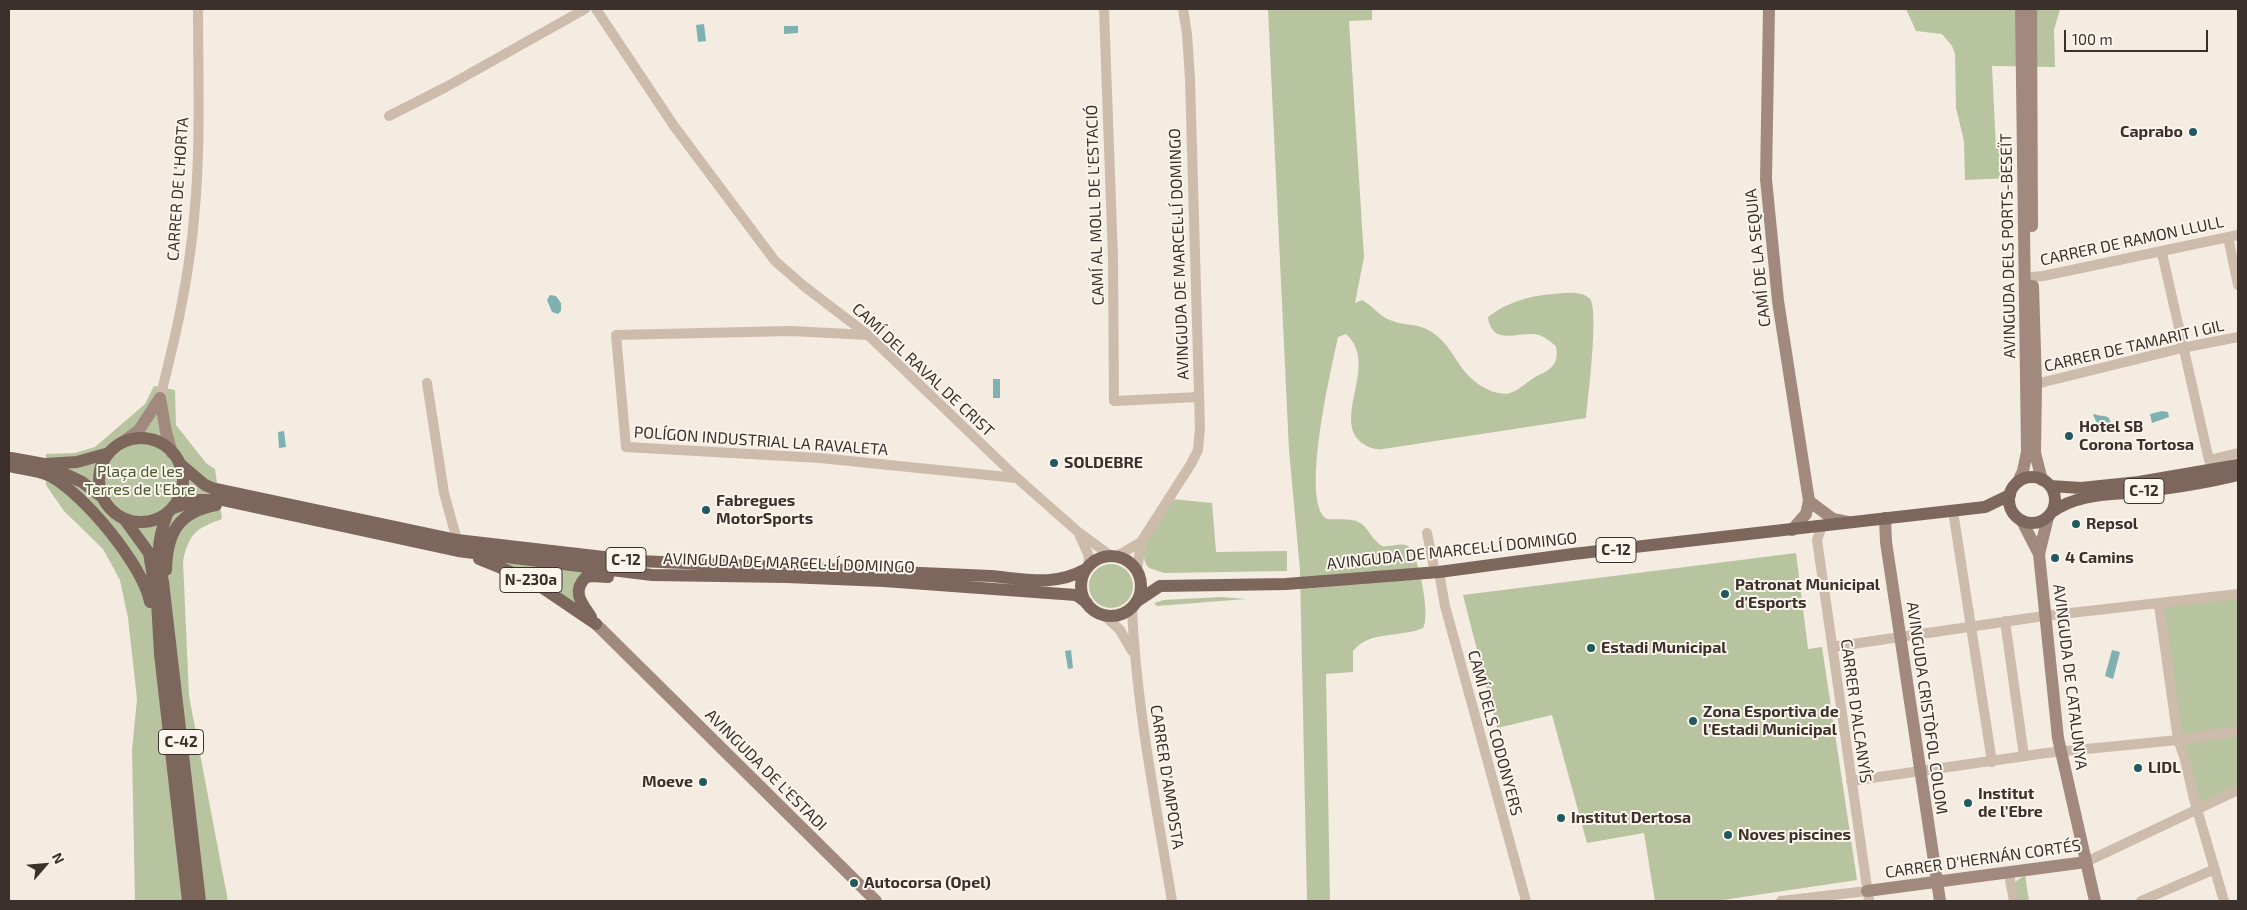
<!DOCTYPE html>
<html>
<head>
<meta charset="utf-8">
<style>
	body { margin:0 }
	#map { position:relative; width:2247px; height:910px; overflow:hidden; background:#f4ebe1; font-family:"Exo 2",sans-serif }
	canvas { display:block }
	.frame { position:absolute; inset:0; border:10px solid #3b302b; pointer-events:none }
	.north { position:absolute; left:20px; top:840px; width:50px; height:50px; -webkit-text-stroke:4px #fbf5ee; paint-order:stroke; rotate:63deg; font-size:14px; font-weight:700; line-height:20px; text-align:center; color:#3b302b }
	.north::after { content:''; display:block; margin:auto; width:18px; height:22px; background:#3b302b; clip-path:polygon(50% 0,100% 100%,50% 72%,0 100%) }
	.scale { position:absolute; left:2064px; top:30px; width:144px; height:22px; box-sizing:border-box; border:2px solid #3b302b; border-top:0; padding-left:6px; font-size:15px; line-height:18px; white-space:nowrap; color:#3b302b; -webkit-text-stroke:4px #fbf5ee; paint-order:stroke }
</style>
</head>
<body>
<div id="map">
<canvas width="2247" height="910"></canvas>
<div class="frame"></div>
<div class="north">N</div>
<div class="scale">100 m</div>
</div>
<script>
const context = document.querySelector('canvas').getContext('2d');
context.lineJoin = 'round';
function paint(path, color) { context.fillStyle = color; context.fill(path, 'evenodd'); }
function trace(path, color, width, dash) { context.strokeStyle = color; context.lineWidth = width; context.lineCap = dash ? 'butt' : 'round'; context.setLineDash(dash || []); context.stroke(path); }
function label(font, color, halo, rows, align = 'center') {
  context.font = font + ' "Exo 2",sans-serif'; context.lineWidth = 4; context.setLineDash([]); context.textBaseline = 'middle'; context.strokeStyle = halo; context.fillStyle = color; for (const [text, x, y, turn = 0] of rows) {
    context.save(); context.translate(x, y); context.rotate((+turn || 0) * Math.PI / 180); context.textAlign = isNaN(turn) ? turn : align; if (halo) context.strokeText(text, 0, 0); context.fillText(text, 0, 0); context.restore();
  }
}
paint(new Path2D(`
	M1268,9H1372V20L1349,21L1364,257L1355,303L1362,300C1372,305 1379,316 1390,320C1402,326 1418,323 1430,331C1456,346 1456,376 1491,391C1497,393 1505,395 1510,393C1520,390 1529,380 1539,375C1553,369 1559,362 1556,346C1551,342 1545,337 1539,335C1520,330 1492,348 1488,317C1508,302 1528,296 1553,294C1563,293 1582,290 1590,299C1599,310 1588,399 1586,418L1383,449C1375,450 1369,448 1362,443C1331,419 1380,364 1346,334L1338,337C1332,366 1299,503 1327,519C1338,520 1355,517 1363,525C1371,533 1371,538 1382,546C1390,548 1402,541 1409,547C1419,556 1431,618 1423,628C1401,638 1369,630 1353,651V672L1326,674L1330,901H1307L1300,570L1289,450Z
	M1906,9H2060L2054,30L2055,67L1992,66L1996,148L2010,152V178L1965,180L1964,141L1956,108L1955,54L1952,46L1942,34L1916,31Z
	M154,386L175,390L176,425L206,463L215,469L222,519C197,528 189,533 183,561L189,696L228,901H135L132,750L137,699L128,618L120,580L103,549L64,511L46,485V454L75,453L95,447L145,404Z
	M1172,499L1212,503L1216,552L1287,551V571L1164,573L1149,568C1132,550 1162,515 1172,499Z
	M1796,553L1808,649L1822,647L1857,880L1716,901H1655L1644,833L1587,843L1552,715L1497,728L1463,595Z
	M491,559L590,572L581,576L584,612Z
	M1089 586a22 22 0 1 1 44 0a22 22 0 1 1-44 0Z
	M2238,594V790L2197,809L2184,756L2159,605Z
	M1221,597L1246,599L1157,606L1154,603L1164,600Z
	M2025,875L2029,901H2017L2014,886L2016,881Z`), '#b8c4a0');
paint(new Path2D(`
	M704,24L706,41L698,42L696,25Z
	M784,26H798V33L784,34Z
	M550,295L556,296L561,303V311L558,314L552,312L547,300Z
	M993,379H1000V398H993Z
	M2162,411L2168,412L2169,417L2152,423L2150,414Z
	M2095,414C2101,418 2110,412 2111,425L2107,432L2094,433L2097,423L2093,415Z
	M284,431L286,447L279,448L278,432Z
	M1071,650L1073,668L1068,669L1065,651Z
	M2112,650L2120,652L2113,679L2105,676Z`), '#7fb0b2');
trace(new Path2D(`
	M596,9L674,126L775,261L805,287L868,335L1017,478L1077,531L1111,556
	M1104,9L1113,258L1114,401L1199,397
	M389,116L446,87L585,9
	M2228,237L2238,285
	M2162,253L2209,460
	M2033,277L2043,276L2238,235
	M868,335L791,331L616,335L626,447L820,458L1017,478
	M427,383L444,493L457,540
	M2036,384L2182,348L2238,337
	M160,398C175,339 189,279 194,218C201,149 198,79 198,9
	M2209,460L2238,453
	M1953,511L1992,762
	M1822,526L1817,540L1869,901
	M1427,533L1435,573
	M1079,534L1089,556L1088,566
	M1117,556L1141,542L1191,464L1198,450L1200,428L1190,79L1187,34L1183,9
	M1137,571L1141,542
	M1439,572L1445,606L1526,901
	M2159,605L2178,740L2184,756L2194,799L2224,901
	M1132,607C1136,706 1156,804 1172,901
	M1104,615L1120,630L1132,651
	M2005,621L2024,756
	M1832,647L2044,616L2238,594
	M1851,781L2046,753L2178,740L2238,731
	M2086,862L2238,790
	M2009,874L2014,901
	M1781,901L1867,891
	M2141,901L2215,869`), '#cdbbac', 10);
trace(new Path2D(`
	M1769,9L1766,179L1778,301L1809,501L1806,514L1792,530
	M2031,9L2032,226
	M2033,286L2036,384L2035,453L2042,480
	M160,398L166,432L172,453
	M123,442L139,430L160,398
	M2018,482L2023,471L2027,452L2021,9
	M1809,501L1833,519L1848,522
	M2048,517L2039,554L2058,738L2095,901
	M1885,518L1886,542L1940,901
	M2022,521L2039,554
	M596,624L876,901
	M1867,891L2086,862`), '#a18a7d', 12);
trace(new Path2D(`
	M99 480a42 42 0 1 1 84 0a42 42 0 1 1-84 0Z
	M11,458L44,464L82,482L102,497
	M179,463L205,485L212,488L457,540L638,561L991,576C1025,579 1054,587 1086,569
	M46,464L77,462L109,453
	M9,466C21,469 38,470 50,476C83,493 143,565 150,602
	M2009 500a23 23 0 1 1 46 0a23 23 0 1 1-46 0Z
	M2050,486L2081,488L2139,482L2238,465
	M173,508L198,500H222L458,551L652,575L787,577L884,581L1076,595L1087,603
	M2052,512C2078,493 2109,495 2140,492C2173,488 2206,483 2238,475
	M167,514C157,543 157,552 163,582L200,901
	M125,520L149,553L157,602L160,654L188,901
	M1081 586a30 30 0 1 1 60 0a30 30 0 1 1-60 0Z
	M479,559L531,580L596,624
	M166,570C167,533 178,512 216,505
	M1136,602L1160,586L1286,584L1439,572L1573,554L1985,507L2010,495
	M591,617C582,603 571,592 586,577L592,576L608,577`), '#7d675c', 12);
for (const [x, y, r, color] of [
	[2193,132,5,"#1f5a5e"],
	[2069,436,5,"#1f5a5e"],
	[1054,463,5,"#1f5a5e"],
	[706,510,5,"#1f5a5e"],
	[2076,524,5,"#1f5a5e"],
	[2055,558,5,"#1f5a5e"],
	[1725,594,5,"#1f5a5e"],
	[1591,648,5,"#1f5a5e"],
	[1693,721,5,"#1f5a5e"],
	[2138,768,5,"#1f5a5e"],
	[703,782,5,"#1f5a5e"],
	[1968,803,5,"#1f5a5e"],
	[1561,818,5,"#1f5a5e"],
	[1728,835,5,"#1f5a5e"],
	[854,883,5,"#1f5a5e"]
]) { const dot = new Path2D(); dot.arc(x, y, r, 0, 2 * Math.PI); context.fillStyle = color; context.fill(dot); trace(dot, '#fbf5ee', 2); }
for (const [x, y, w] of [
	[2144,491,40],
	[1616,550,40],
	[626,560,40],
	[531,580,62],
	[181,742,45]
]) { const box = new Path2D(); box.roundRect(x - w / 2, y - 12.5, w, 25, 4); context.fillStyle = '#fbf5ee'; context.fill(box); trace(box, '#3b302b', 1); }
label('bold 15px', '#3b302b', null, [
	["C-12",2144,491],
	["C-12",1616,550],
	["C-12",626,560],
	["N-230a",531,580],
	["C-42",181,742]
]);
label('bold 16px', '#3b302b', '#fbf5ee', [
	["Caprabo",2183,132,"right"],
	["Hotel SB",2079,427],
	["Corona Tortosa",2079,445],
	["SOLDEBRE",1064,463],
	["Fabregues",716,501],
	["MotorSports",716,519],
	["Repsol",2086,524],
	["4 Camins",2065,558],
	["Patronat Municipal",1735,585],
	["d'Esports",1735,603],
	["Estadi Municipal",1601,648],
	["Zona Esportiva de",1703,712],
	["l'Estadi Municipal",1703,730],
	["LIDL",2148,768],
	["Moeve",693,782,"right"],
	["Institut",1978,794],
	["de l'Ebre",1978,812],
	["Institut Dertosa",1571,818],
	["Noves piscines",1738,835],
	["Autocorsa (Opel)",864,883]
], 'left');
label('16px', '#3b302b', '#fbf5ee', [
	["CARRER DE L'HORTA",178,189,-86],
	["CAMÍ AL MOLL DE L'ESTACIÓ",1095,205,-92],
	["CARRER DE RAMON LLULL",2132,241,-12],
	["AVINGUDA DELS PORTS-BESEÏT",2008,246,-91],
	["AVINGUDA DE MARCEL·LÍ DOMINGO",1179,254,-92],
	["CAMÍ DE LA SEQUIA",1758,258,-96],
	["CARRER DE TAMARIT I GIL",2134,346,-13],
	["CAMÍ DEL RAVAL DE CRIST",923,370,43],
	["POLÍGON INDUSTRIAL LA RAVALETA",761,441,4],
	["AVINGUDA DE MARCEL·LÍ DOMINGO",1452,551,-6],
	["AVINGUDA DE MARCEL·LÍ DOMINGO",789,563,2],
	["AVINGUDA DE CATALUNYA",2070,677,83],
	["AVINGUDA CRISTÒFOL COLOM",1927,708,82],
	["CARRER D'ALCANYÍS",1856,711,82],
	["CAMÍ DELS CODONYERS",1495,733,75],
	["AVINGUDA DE L'ESTADI",766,770,45],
	["CARRER D'AMPOSTA",1167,777,81],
	["CARRER D'HERNÁN CORTÉS",1983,859,-8]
]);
label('16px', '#4a5a2e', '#fbf5ee', [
	["Plaça de les",140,472],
	["Terres de l'Ebre",140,490]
]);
</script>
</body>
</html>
